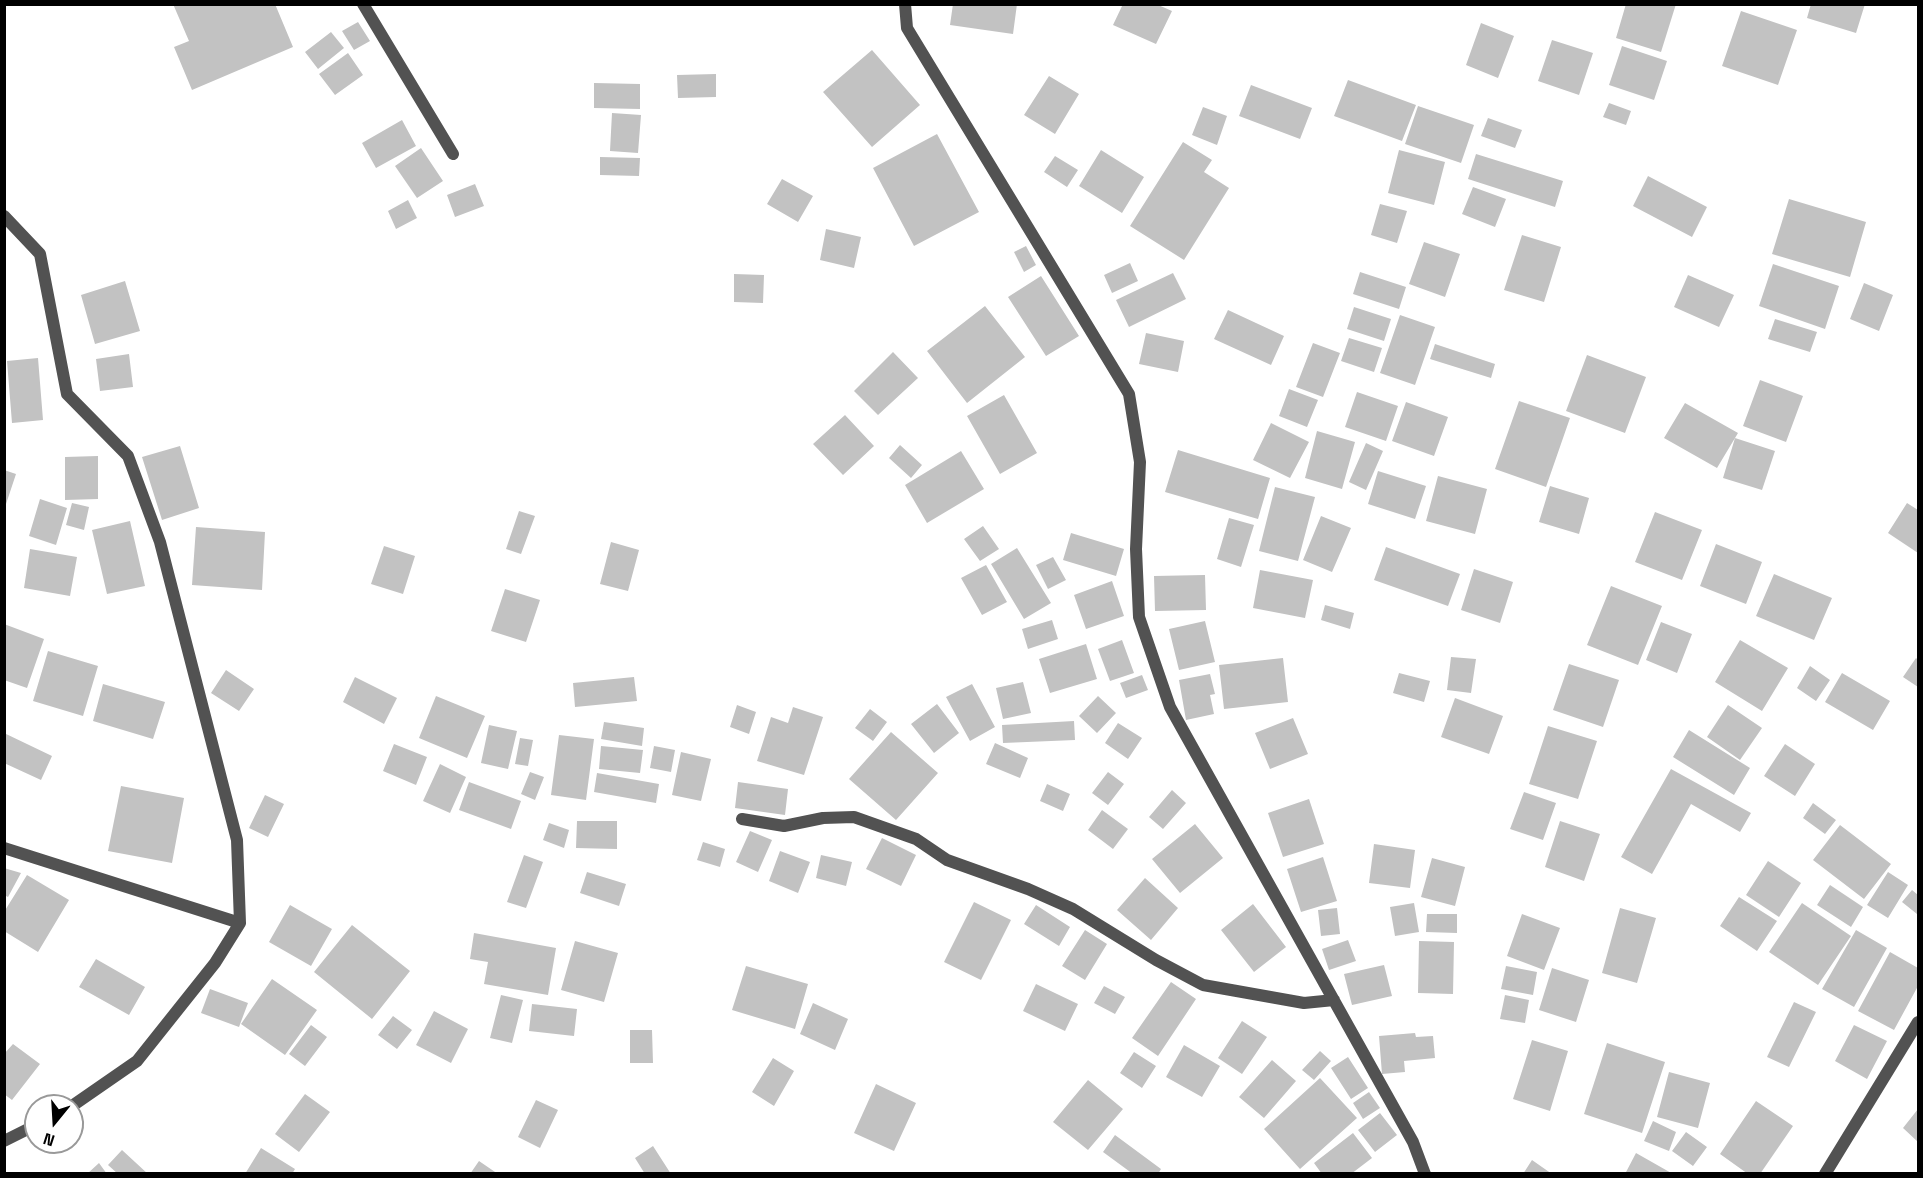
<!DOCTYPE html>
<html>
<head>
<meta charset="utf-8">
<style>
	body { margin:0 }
	#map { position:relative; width:1923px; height:1178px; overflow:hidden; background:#fff; font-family:"Space Grotesk",sans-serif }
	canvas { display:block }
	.frame { position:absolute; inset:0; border:6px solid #000; pointer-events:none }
	.north { position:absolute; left:24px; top:1094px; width:60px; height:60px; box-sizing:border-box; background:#fff; border:2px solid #999; border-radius:50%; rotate:198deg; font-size:16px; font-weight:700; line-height:24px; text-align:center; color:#000 }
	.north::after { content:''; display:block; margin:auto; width:21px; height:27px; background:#000; clip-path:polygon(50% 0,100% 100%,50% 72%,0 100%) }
</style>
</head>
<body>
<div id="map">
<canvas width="1923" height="1178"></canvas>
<div class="frame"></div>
<div class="north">N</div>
</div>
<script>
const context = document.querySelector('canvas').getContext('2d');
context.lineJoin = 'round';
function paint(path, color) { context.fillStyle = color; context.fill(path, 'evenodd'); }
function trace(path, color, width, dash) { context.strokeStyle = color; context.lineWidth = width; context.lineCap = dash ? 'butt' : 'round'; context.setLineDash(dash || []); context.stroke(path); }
paint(new Path2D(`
	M173,4H275L293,47L192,90L174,47L189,41Z
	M953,4H1017L1013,34L950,25Z
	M1123,4H1156L1172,11L1156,44L1113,25Z
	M1626,4H1676L1661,52L1616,38Z
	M1811,4H1865L1856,33L1807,18Z
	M1741,11L1797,30L1778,85L1722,66Z
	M358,22L370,41L354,50L342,31Z
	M1481,23L1514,36L1498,78L1466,65Z
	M331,32L344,48L318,69L305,52Z
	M1552,40L1593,53L1579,95L1538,81Z
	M1622,46L1667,61L1654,100L1609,85Z
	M872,50L920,105L872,147L823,92Z
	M348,53L363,75L335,95L319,74Z
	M716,74V97L678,98L677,75Z
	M1049,76L1079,94L1055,134L1024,115Z
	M1348,80L1416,105L1402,141L1334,116Z
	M594,83L640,84V109L594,108Z
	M1251,85L1312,108L1300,139L1239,116Z
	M1609,103L1631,111L1626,125L1603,117Z
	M1418,106L1474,125L1461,163L1405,144Z
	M1203,107L1227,116L1217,145L1192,135Z
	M612,113L641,115L638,153L610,151Z
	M1488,118L1522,130L1515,148L1481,136Z
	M402,120L416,146L376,168L362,143Z
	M937,134L979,212L914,246L873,168Z
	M1183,142L1212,160L1204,172L1229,188L1184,260L1130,226Z
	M421,148L443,181L417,198L395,166Z
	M1101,150L1144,177L1122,213L1079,186Z
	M1399,150L1445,162L1434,205L1388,193Z
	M1476,154L1563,181L1555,207L1468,179Z
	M1055,156L1078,170L1067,187L1044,172Z
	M600,157L640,158L639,176L600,175Z
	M1648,176L1707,207L1692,237L1633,206Z
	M782,179L813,196L798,222L767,204Z
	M475,184L484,206L455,217L447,195Z
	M1473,187L1506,199L1495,227L1462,214Z
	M1789,199L1866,222L1850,277L1772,254Z
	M408,200L417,218L396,229L388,211Z
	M1380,204L1407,211L1397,243L1371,235Z
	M826,229L861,237L854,268L820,260Z
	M1522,235L1561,247L1544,302L1504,290Z
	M1424,242L1460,254L1445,297L1409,284Z
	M1026,246L1036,265L1024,272L1014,252Z
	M1130,263L1138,281L1112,293L1104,275Z
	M1773,264L1839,286L1825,329L1759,306Z
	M1360,272L1406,287L1399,309L1353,294Z
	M1173,273L1186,299L1129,327L1116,300Z
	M734,274L764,275L763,303L734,302Z
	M1688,275L1734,295L1719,327L1674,307Z
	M1041,276L1079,336L1046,356L1008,297Z
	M125,281L140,331L95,344L81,295Z
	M1864,283L1893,295L1879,331L1850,319Z
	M985,306L1025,357L967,403L927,351Z
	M1354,307L1391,319L1384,341L1347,329Z
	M1228,310L1284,336L1271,365L1214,339Z
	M1400,315L1435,327L1415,385L1380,373Z
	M1775,319L1817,332L1810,352L1768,339Z
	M1146,333L1184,341L1178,372L1139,364Z
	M1349,338L1382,348L1374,372L1341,361Z
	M1313,343L1340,353L1323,397L1296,387Z
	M1435,344L1495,364L1491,378L1430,359Z
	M893,352L918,378L878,415L854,391Z
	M129,354L133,387L100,391L96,359Z
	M1587,355L1646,377L1625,433L1566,411Z
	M38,358L43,420L12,423L7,361Z
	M1760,380L1803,396L1786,442L1743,426Z
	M1289,389L1318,400L1307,427L1279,416Z
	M1357,392L1398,406L1386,441L1345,427Z
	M1004,395L1037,453L1000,474L967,416Z
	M1519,401L1570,418L1546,487L1495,469Z
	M1406,402L1448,417L1434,456L1392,441Z
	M1685,403L1738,433L1717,468L1664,438Z
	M845,415L874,446L843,475L813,444Z
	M1271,423L1309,442L1290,478L1253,460Z
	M1317,431L1355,442L1342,489L1305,478Z
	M1735,438L1775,451L1762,490L1723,478Z
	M1366,443L1383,451L1366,490L1349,482Z
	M900,445L922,465L911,478L889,458Z
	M180,446L199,508L162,520L142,457Z
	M1178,450L1270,478L1258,519L1165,492Z
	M961,451L984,489L927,523L905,485Z
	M98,456V499L65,500V457Z
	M4,470L16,474L5,507H4Z
	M1378,471L1426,486L1415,519L1368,504Z
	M1438,476L1487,489L1475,534L1426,521Z
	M1550,486L1589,498L1579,534L1539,522Z
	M1275,487L1315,497L1298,561L1259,551Z
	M40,499L67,508L56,545L29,536Z
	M72,503L89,507L84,530L66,525Z
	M1907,503L1918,510V553L1888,533Z
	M519,511L535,516L521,554L506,549Z
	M1655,512L1702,530L1682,580L1635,562Z
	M1321,516L1351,528L1332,572L1303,560Z
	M1229,518L1254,525L1241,567L1217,559Z
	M130,521L145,586L107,594L92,530Z
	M983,526L999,549L980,561L964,539Z
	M196,527L265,532L262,590L192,585Z
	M1071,533L1124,549L1116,576L1063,560Z
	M611,542L639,550L628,591L600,584Z
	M1716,544L1762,562L1746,604L1700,586Z
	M384,546L415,556L403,594L371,584Z
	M1386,547L1460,574L1448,606L1374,580Z
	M1017,548L1051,603L1024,619L991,564Z
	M30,549L77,557L70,596L24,588Z
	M1053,557L1066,580L1048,589L1036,565Z
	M986,565L1007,602L982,615L961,578Z
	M1474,569L1513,582L1500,623L1461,610Z
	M1260,570L1313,580L1305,618L1253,608Z
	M1774,574L1832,598L1814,640L1756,616Z
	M1205,575L1206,610L1155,611L1154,576Z
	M1112,581L1124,616L1086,629L1074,595Z
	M1611,586L1662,606L1638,665L1587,645Z
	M505,589L540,600L526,642L491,631Z
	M1325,605L1354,613L1350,629L1321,620Z
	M1052,620L1058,639L1028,649L1022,629Z
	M1205,621L1215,662L1179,670L1169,629Z
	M1661,622L1692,634L1677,673L1646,660Z
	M4,624L44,639L27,688L4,680Z
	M1122,640L1134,673L1110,681L1098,649Z
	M1740,640L1788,668L1762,711L1715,682Z
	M1086,644L1097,679L1050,693L1039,659Z
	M48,651L98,666L83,716L33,701Z
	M1451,657L1476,659L1471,693L1447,690Z
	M1283,658L1288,702L1224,709L1219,665Z
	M1916,658L1918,660V687L1903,677Z
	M1569,664L1619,680L1603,727L1553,710Z
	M1810,666L1830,680L1816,701L1797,688Z
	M226,670L254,689L239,711L211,693Z
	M1399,673L1430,681L1424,702L1393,693Z
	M1842,673L1890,701L1873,730L1825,702Z
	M1210,674L1215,694L1210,695L1214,714L1186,720L1179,680Z
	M1142,675L1148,690L1126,698L1120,683Z
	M355,677L397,698L384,724L343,702Z
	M634,677L637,701L575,707L573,683Z
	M1023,682L1031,713L1003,719L996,688Z
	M103,684L165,702L153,739L93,721Z
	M972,684L995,727L970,741L946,697Z
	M436,696L485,716L467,758L419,738Z
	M1098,696L1116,713L1097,733L1079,716Z
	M1455,698L1503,716L1489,754L1441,737Z
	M937,704L959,733L934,753L911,724Z
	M737,705L756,712L749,734L730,727Z
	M1728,705L1762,728L1740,760L1707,737Z
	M793,707L823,717L804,775L757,761L771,717L788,723Z
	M870,709L887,722L873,741L855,728Z
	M1293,718L1308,754L1270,769L1255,733Z
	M1074,721L1075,740L1003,743L1002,725Z
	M604,722L644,728L642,746L601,739Z
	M1118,723L1142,738L1128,759L1105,743Z
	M489,725L517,731L508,769L481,763Z
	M1548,726L1597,741L1578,799L1529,784Z
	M1689,730L1750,768L1734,795L1673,757Z
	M891,732L938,773L896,820L849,779Z
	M4,733L52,756L41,780L4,763Z
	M559,735L594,739L586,800L551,795Z
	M520,738L533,740L528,766L515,764Z
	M995,743L1028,758L1020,778L986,764Z
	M394,744L427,757L416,785L383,771Z
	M1785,744L1815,764L1795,796L1764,776Z
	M601,746L643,750L640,773L599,769Z
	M654,746L675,750L671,772L650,768Z
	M681,752L711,759L701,801L672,795Z
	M440,764L466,777L450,813L423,801Z
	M1671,769L1751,813L1740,832L1691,804L1652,874L1621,857Z
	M530,772L544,777L535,800L521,794Z
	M1108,772L1124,784L1108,805L1092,793Z
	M597,773L659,784L656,803L594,792Z
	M469,782L521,801L511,829L459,810Z
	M738,782L788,789L785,815L735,808Z
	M1047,784L1070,794L1063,811L1040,801Z
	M121,786L184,798L172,863L108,851Z
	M1172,790L1186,803L1163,829L1149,817Z
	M1524,792L1556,803L1543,840L1510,829Z
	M265,795L284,804L268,837L249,828Z
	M1309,799L1324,844L1283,857L1268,813Z
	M1813,803L1836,820L1825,834L1803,818Z
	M1102,810L1128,829L1113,849L1088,830Z
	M577,821H617V849L576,848Z
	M1560,821L1600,834L1584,881L1545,867Z
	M549,823L569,830L564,848L543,840Z
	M1195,824L1223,858L1180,893L1152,859Z
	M1840,825L1891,864L1864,899L1813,860Z
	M750,831L772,840L758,872L736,862Z
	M882,838L916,855L901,886L866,869Z
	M703,842L725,849L720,867L697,860Z
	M1374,844L1415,850L1410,888L1369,883Z
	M780,851L810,862L798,893L769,881Z
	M524,855L543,862L526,908L507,902Z
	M821,855L852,862L846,886L816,878Z
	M1323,857L1337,901L1301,912L1287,869Z
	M1432,858L1465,867L1455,906L1421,897Z
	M1768,861L1801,883L1779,917L1746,895Z
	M4,868L21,873L8,897L4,895Z
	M587,872L626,884L619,906L580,893Z
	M1888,872L1908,885L1888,918L1867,905Z
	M27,875L69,900L38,952L4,931V912Z
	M1145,878L1178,908L1151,940L1117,910Z
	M1830,885L1863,907L1851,927L1817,905Z
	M1912,890L1918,895L1917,914L1902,902Z
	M1739,897L1777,921L1757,951L1720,926Z
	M974,902L1011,920L981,980L944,962Z
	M1414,903L1419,932L1395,936L1390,907Z
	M1802,903L1851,936L1818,985L1769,952Z
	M1253,904L1286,947L1254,972L1221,930Z
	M290,905L332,929L311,966L269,942Z
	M1036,905L1070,927L1059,946L1024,924Z
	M1337,908L1340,934L1321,936L1318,910Z
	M1620,908L1656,918L1637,983L1602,973Z
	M1427,914H1457V933L1426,932Z
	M1522,914L1560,928L1544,970L1507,956Z
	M352,925L410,971L372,1019L314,972Z
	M1085,930L1107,944L1085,980L1062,966Z
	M1856,930L1887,948L1854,1007L1822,989Z
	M474,933L556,948L548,995L484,984L488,962L470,959Z
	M1348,940L1356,961L1329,970L1322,949Z
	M575,941L618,953L604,1002L561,990Z
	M1419,941L1454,942L1453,994L1418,993Z
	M1890,952L1918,968V986L1894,1030L1858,1011Z
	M96,959L145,987L129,1015L79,987Z
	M1384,965L1392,996L1352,1005L1344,974Z
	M746,966L808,984L795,1029L732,1010Z
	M1506,966L1537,972L1533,995L1501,989Z
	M1552,968L1589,980L1576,1022L1539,1010Z
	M272,979L317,1010L285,1055L241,1024Z
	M1171,982L1196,999L1158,1056L1132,1038Z
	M1036,984L1078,1004L1065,1031L1023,1011Z
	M1104,986L1125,997L1115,1014L1094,1003Z
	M210,989L248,1003L239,1027L201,1013Z
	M501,995L523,1000L512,1043L490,1038Z
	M1505,995L1529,1000L1525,1023L1500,1019Z
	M1794,1002L1816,1012L1789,1067L1767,1057Z
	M813,1003L848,1019L835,1050L800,1034Z
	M532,1004L577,1009L574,1036L529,1031Z
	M434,1011L468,1029L451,1063L416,1045Z
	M393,1016L412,1030L397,1049L378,1035Z
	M1242,1021L1267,1037L1242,1074L1218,1058Z
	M311,1025L327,1037L305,1066L289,1054Z
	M1854,1025L1887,1041L1867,1079L1835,1061Z
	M630,1030H652L653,1063H630Z
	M1415,1033L1416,1037L1433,1036L1435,1058L1404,1061L1405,1072L1382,1074L1379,1036Z
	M1532,1040L1568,1051L1550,1111L1513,1099Z
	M1607,1043L1665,1062L1642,1133L1584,1114Z
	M13,1044L40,1064L12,1100L4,1094V1054Z
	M1184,1045L1220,1066L1202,1097L1166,1077Z
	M1320,1051L1331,1061L1314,1080L1302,1070Z
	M1134,1052L1156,1066L1142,1088L1120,1073Z
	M1348,1057L1368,1088L1351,1099L1331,1068Z
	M773,1058L794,1071L774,1106L752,1092Z
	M1272,1060L1296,1081L1264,1118L1239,1097Z
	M1669,1072L1710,1083L1698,1128L1657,1117Z
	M1320,1078L1357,1118L1300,1169L1264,1129Z
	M1088,1080L1123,1109L1088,1150L1053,1122Z
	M876,1084L916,1103L894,1151L854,1133Z
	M1369,1092L1380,1108L1363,1119L1353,1103Z
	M305,1094L330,1112L299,1152L275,1134Z
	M536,1100L558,1110L540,1148L518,1137Z
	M1756,1101L1793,1126L1760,1174H1748L1720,1154Z
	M1918,1109V1142L1903,1128Z
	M1380,1113L1397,1135L1375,1152L1358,1130Z
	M1653,1121L1676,1132L1669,1151L1644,1141Z
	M1686,1132L1707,1147L1693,1166L1672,1151Z
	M1353,1133L1372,1158L1351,1174H1322L1314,1163Z
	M1115,1135L1161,1169L1158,1174H1133L1103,1152Z
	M653,1146L671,1174H645L635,1158Z
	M261,1148L295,1169L292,1174H245Z
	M122,1150L148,1174H118L108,1165Z
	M1636,1153L1673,1174H1625Z
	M1532,1160L1552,1174H1523Z
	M479,1161L498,1174H470Z
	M99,1163L107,1174H87Z`), '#c2c2c2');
trace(new Path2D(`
	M363,4L453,154
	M905,4L907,28L1129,394L1140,462L1136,549L1139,617L1170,707L1413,1142L1425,1174
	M4,216L40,254L67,394L128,456L160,542L237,840L240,923L215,963L137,1061L72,1106
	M742,819L784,826L823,818L854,817L916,839L947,860L1028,889L1073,909L1156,960L1203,985L1304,1003L1334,1000
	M4,848L240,923
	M4,1141L36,1125
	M1825,1174L1918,1022`), '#525252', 12);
</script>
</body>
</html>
